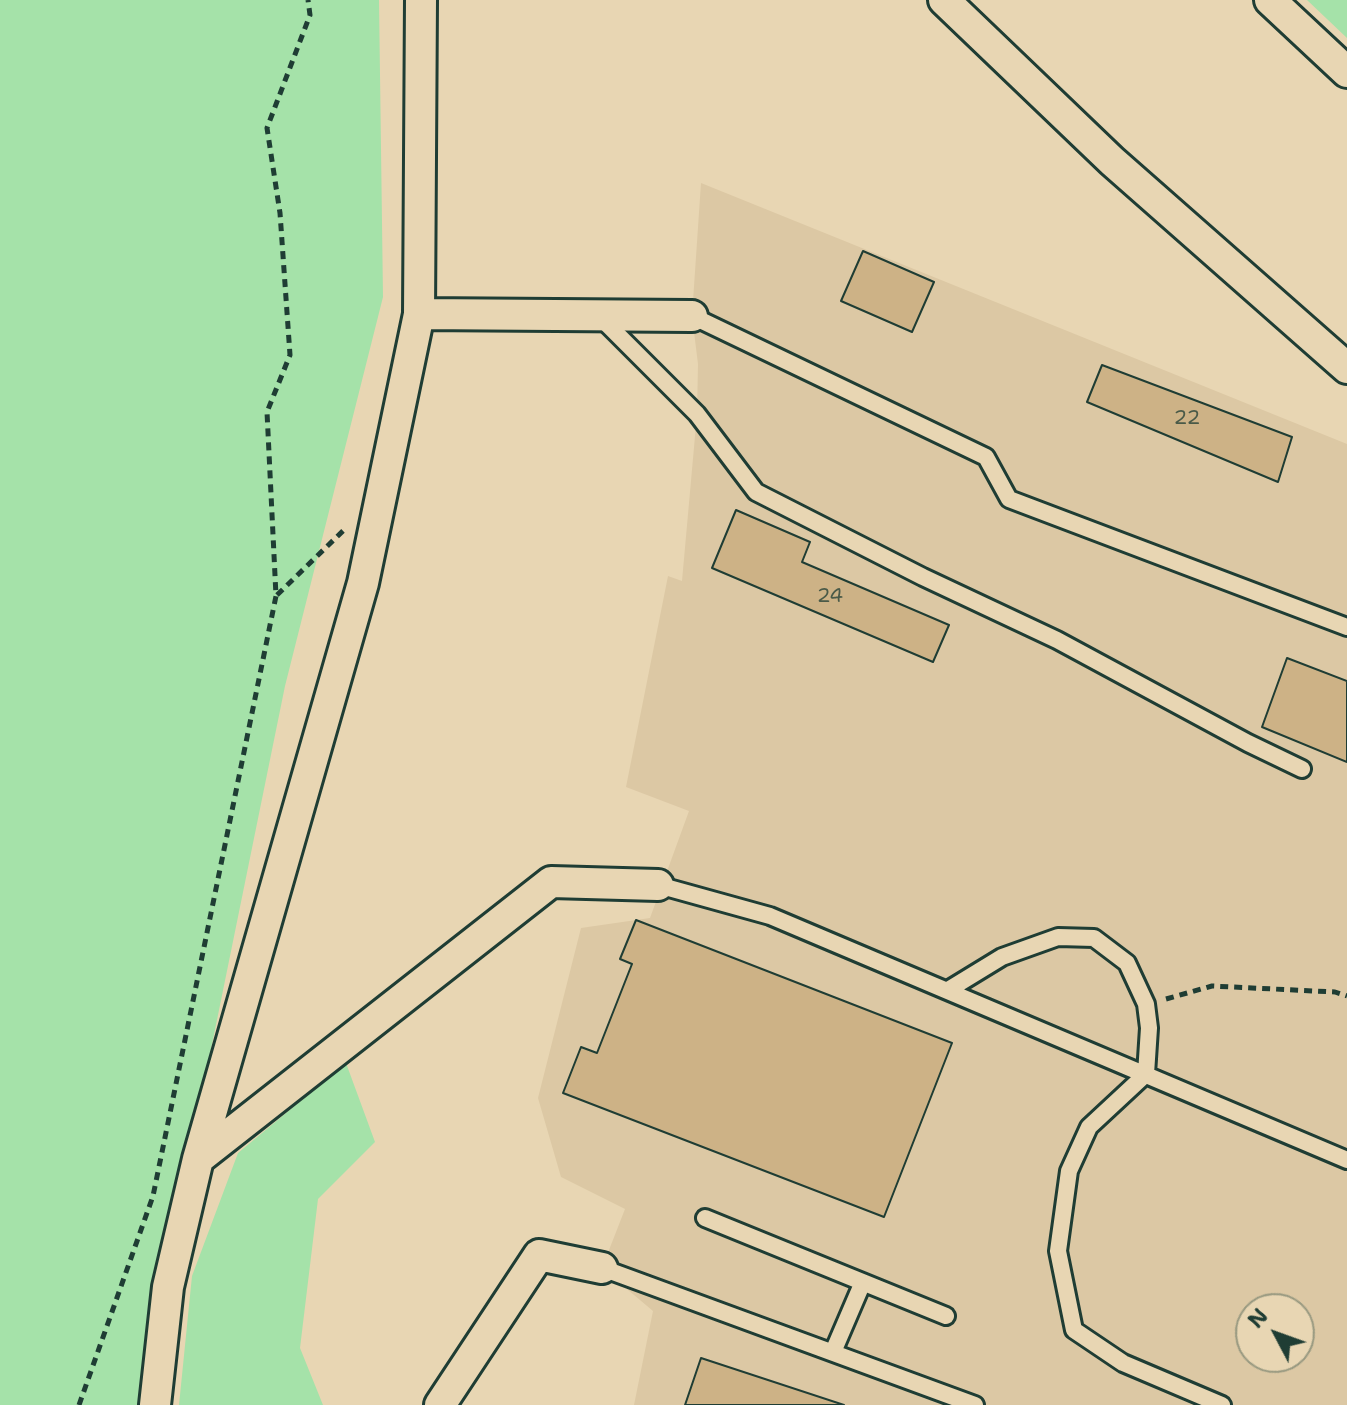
<!DOCTYPE html>
<html>
<head>
<meta charset="utf-8">
<style>
	body { margin:0 }
	#map { position:relative; width:1347px; height:1405px; overflow:hidden; background:#e8d6b3; font-family:"Shantell Sans",sans-serif }
	canvas { display:block }
	.north { position:absolute; left:1235px; top:1293px; width:80px; height:80px; box-sizing:border-box; background:#e8d6b3; border:2px solid #989980; border-radius:50%; rotate:311deg; font-size:22px; font-weight:700; line-height:32px; text-align:center; color:#1f3d34 }
	.north::after { content:''; display:block; margin:auto; width:28px; height:36px; background:#1f3d34; clip-path:polygon(50% 0,100% 100%,50% 72%,0 100%) }
</style>
</head>
<body>
<div id="map">
<canvas width="1347" height="1405"></canvas>
<div class="north">N</div>
</div>
<script>
const context = document.querySelector('canvas').getContext('2d');
context.lineJoin = 'round';
function paint(path, color) { context.fillStyle = color; context.fill(path, 'evenodd'); }
function trace(path, color, width, dash) { context.strokeStyle = color; context.lineWidth = width; context.lineCap = dash ? 'butt' : 'round'; context.setLineDash(dash || []); context.stroke(path); }
function label(font, color, halo, rows, align = 'center') {
  context.font = font + ' "Shantell Sans",sans-serif'; context.lineWidth = 6; context.setLineDash([]); context.textBaseline = 'middle'; context.strokeStyle = halo; context.fillStyle = color; for (const [text, x, y, turn = 0] of rows) {
    context.save(); context.translate(x, y); context.rotate((+turn || 0) * Math.PI / 180); context.textAlign = isNaN(turn) ? turn : align; if (halo) context.strokeText(text, 0, 0); context.fillText(text, 0, 0); context.restore();
  }
}
paint(new Path2D(`
	M701,183L1347,444V1405H634L653,1311L602,1268L625,1209L561,1177L538,1098L581,928L650,918L689,811L626,787L668,576L682,581L697,414L698,364L692,316ZM1251,1309H1299V1357H1251Z`), '#dcc8a4');
paint(new Path2D(`
	M0,0H379L383,297L285,686L163,1285L141,1405H0Z
	M1307,0H1347V38Z
	M346,1063L375,1142L318,1199L300,1348L323,1405H179L192,1276L238,1153Z`), '#a5e2a9');
const building = new Path2D(`
	M863,251L934,282L912,332L841,301Z
	M1102,365L1292,437L1278,482L1087,402Z
	M736,510L810,542L802,562L949,625L933,662L712,568Z
	M1287,658L1347,681V762L1262,727Z
	M636,920L952,1043L884,1217L563,1093L581,1047L597,1053L632,964L620,959Z
	M701,1358L844,1405H685Z`);
paint(building, '#cdb286');
trace(building, '#1f3d34', 2);
const lane = new Path2D(`
	M599,316L697,414L756,492L923,577L1057,640L1248,743L1302,769
	M692,316L986,457L1009,499L1347,627
	M658,885L770,916L1347,1160
	M948,990L1002,957L1058,937L1094,938L1127,963L1146,1004L1149,1028L1146,1074L1089,1127L1069,1171L1058,1251L1074,1330L1123,1363L1222,1405
	M705,1218L946,1316
	M602,1268L975,1405
	M833,1352L863,1282`);
const street = new Path2D(`
	M944,0L1112,161L1347,368
	M1270,0L1347,72
	M419,314L692,316
	M198,1159L551,882L658,885
	M155,1405L168,1287L198,1159L363,583L419,314L421,0
	M440,1405L539,1255L602,1268`);
trace(lane, '#1f3d34', 22);
trace(street, '#1f3d34', 36);
trace(new Path2D(`
	M277,595L347,527
	M1166,999L1212,986L1335,992L1347,996
	M79,1405L153,1196L276,596L267,412L290,355L280,213L267,128L310,15L308,0`), '#1f3d34', 5, [8, 6]);
trace(lane, '#e8d6b3', 16);
trace(street, '#e8d6b3', 30);
label('20px', '#4a5a48', null, [
	["22",1187,419],
	["24",830,597]
]);
</script>
</body>
</html>
